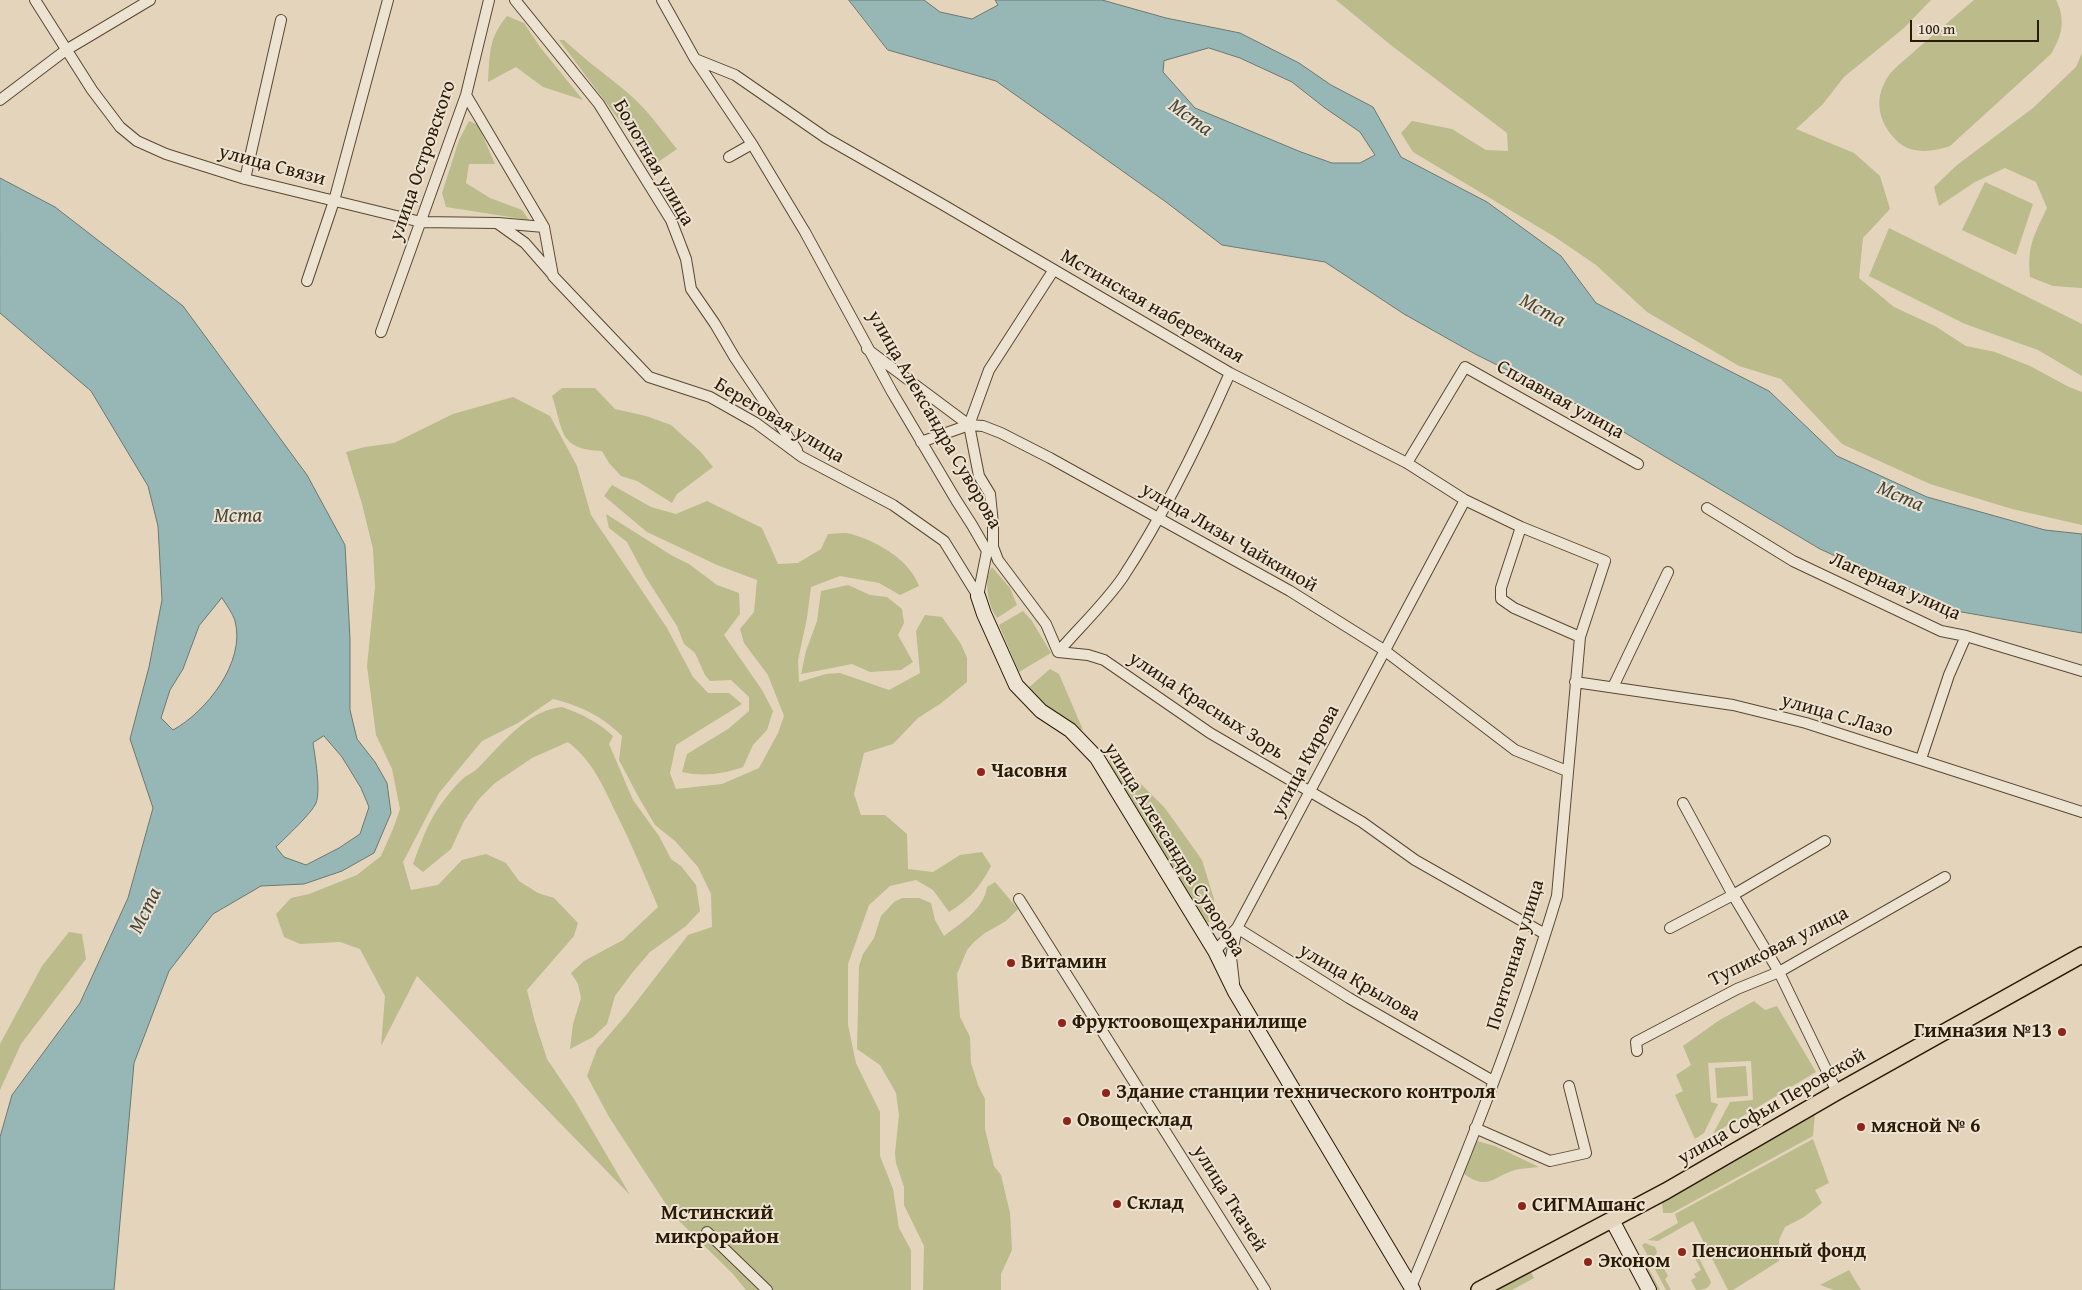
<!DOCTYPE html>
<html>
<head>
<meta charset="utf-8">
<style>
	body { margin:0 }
	#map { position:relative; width:2082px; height:1290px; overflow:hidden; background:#e4d4bc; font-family:"Gentium Book Plus",serif }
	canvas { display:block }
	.scale { position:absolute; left:1910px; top:20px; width:129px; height:22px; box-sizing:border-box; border:2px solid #2b1a04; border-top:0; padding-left:6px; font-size:15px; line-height:18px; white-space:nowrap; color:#2b1a04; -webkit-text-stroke:4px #ede3d3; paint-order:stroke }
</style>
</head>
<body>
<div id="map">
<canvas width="2082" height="1290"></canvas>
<div class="scale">100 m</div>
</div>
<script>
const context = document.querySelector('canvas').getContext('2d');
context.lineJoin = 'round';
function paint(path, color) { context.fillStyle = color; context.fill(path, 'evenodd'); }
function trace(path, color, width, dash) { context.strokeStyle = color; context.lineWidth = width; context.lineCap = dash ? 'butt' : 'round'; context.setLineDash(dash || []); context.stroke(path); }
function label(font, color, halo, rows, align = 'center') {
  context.font = font + ' "Gentium Book Plus",serif'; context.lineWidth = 4; context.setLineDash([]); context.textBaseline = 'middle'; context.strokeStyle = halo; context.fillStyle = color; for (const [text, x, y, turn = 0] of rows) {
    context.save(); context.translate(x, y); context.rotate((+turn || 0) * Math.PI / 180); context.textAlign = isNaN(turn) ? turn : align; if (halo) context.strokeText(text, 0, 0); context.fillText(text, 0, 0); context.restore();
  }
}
paint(new Path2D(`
	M1336,0H1931L1904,28L1844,77L1823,104L1796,129L1854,153L1880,176L1890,209L1863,238L1859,278L1894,307L1935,326L1966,346L1995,352L2030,366L2069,387L2082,392V525L2012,509L1930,484L1842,444L1781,379L1739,366L1647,312L1596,265L1555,237L1413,152L1401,133L1412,121L1452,129L1486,150L1508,151L1507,133L1392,46Z
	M1974,0H2056C2066,20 2062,36 2051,54L1950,146C1933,152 1910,155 1896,140C1881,125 1874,104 1884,84C1890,69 1907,59 1918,48C1937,32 1955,16 1974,0Z
	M507,16L524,23L540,47L583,100L543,87L516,67L488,82C490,54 488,39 507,16Z
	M559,40H564C585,60 608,76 629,94C648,110 662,131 677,149L648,169L628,132Z
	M2082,53V288H2081L2053,286L2030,277C2027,245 2034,236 2047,208L2036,182L2005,168L1975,182L1939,206L1934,187L1957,165L2033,108L2076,67Z
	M469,121L478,125L495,164H469L466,183L490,198L522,210L529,220L446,207L442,193L459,140Z
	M1985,182L2033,204L2016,255L1962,230Z
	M1889,228L2082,324V376L2038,350L1965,324L1869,276Z
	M562,388H595L615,409L646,416L671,425L700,451L713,467L677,494L672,503L637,481L621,476L609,463L602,451C558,449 564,431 552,396Z
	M513,397L550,416L577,466L591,515L667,628L693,677L708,693H729L742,704L676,745L670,773L676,789L722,784L759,768L778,733L784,716L768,675L744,643L740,629L754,612L757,580L717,565L647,532L604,496L612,485L651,507L676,514L707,501L762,528L778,564L798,563L821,549L828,534C835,534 844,532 851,534C877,541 910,560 919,586L900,595L879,583L840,576L811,587L807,618L798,660L799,682L826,674L840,673L889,690L920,673L916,631L925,615L942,617L961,644L967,658V682L940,704L918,718L893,744L864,753L854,794L861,815H885L907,834L908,869L933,872L960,855L982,852L991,866C980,887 970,899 949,912L933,890L916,880L890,886L869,905L848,964V1025L856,1063L880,1112V1156L893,1189L899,1228L911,1250V1290H746L733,1274L673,1215L609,1117L587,1076L597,1049L627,1014L688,935L712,927L711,894L698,867L675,841L655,825L638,796L619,760L622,736C602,716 581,706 553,699L518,723L482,741L439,793L403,862L411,890L438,885L462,860L486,854L506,863L519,881L538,893L554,898L578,923L574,936L527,990L535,1022L547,1059L574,1099L630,1195L417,976L381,1046L385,996L360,949L340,942L300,944L284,937L276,914L291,898L309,894L357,875L381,856L393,829L400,809L392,769L376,735L367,666L375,587L373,549L362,504L346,452L365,447L394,443L453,414Z
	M606,514L671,555L689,564L717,585L739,593L740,614L724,635L762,690L773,711L767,730L753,745L743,767C723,774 703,777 682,772L687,754L728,729L749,711V697L731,680L710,681L705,675L695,653L684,644L677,626L645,576L627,542L609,528Z
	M992,567L1010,588L1017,605L997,618C988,606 983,579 992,567Z
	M848,585L870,595L887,597L902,609L904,623L898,635L913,662L901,670L870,672L852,664L801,674L806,651L817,621L821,591Z
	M1023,611L1032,621L1051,653L1019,672L999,625Z
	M1050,669L1059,674L1083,730L1068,723L1026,690Z
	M562,707C582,714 598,722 613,736L609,744L633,800L659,836L671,859L681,866L696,885L700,911L686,926L650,952L632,973L615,996L607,1024L593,1037L570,1049L573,1024L581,998L578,984L571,973L584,961L623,940L658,907C645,876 632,845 617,815C604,788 593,761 568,742L532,758L495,783L479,799L464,821L451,849L423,872L413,864C419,848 425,830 434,815C442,802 453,787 465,777C469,774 474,772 478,768C502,744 526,711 562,707Z
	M1107,755L1131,774L1165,808L1202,860L1214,899L1212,921L1201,924L1115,777Z
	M995,882L1018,909L1006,921L985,933L974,942L967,950L957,974L960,1017L970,1037L971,1063L978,1085L985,1099V1129L994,1166L1001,1175L1010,1213L1012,1250L1001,1274V1290H923L924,1246L904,1205V1187L896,1163L895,1153L899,1115L896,1093L880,1065L857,1049L859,966L863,954L874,938L881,916L894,902L902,898H919L931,903L935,920L944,936C961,923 984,909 987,887Z
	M69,932L82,934L86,959L21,1044L0,1090V1044L42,966Z
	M1754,1001L1765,1010L1777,1006L1816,1072L1713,1134L1730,1102L1753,1100L1751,1061L1708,1063L1711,1102L1718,1104L1704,1133L1695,1139L1675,1095L1683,1091L1676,1075L1691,1065L1683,1046L1718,1021Z
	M1746,1066L1748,1096L1717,1098L1715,1068Z
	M1815,1113L1813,1136L1672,1213H1663L1662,1202Z
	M1813,1139L1829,1183L1815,1190L1822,1203L1804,1217L1785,1227L1779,1240V1261L1733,1290H1728L1693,1221L1658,1241L1648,1240L1678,1223L1675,1214Z
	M1477,1141L1495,1146L1539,1167C1532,1168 1523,1168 1515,1170C1492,1177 1489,1191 1464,1174L1470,1152Z
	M1645,1243L1655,1247L1657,1252L1656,1254L1668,1276L1665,1279L1671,1290H1666L1642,1245Z
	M1695,1250L1711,1282C1709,1289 1703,1290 1696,1290L1691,1280L1696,1277L1694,1274L1701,1270L1692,1252Z
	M1641,1254L1660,1290H1655L1639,1259Z
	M1530,1270L1534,1278L1512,1290H1494Z
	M1849,1270L1861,1290H1834L1820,1285Z`), '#bbbb8c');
const water = new Path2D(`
	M849,0H924L940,12L972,19L998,5L995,0H1102L1166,18L1240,33L1299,63L1331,85L1373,107L1401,157L1487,202L1561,256L1596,303L1769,391L1837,456L1927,497L2045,530L2082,534V633L1956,611L1820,549L1580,406L1475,354L1404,314L1325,262L1222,245L1166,202L996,81L888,50ZM1209,48L1240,58L1292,82L1325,108L1360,132L1375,155L1360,163H1332L1301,152L1195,108L1163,72L1164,61Z
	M0,178L55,207L183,306L307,475L345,545L350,639V710L357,739L375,762L387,783L391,813L374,853L342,871L304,884L261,886L213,914L169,971L134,1063L114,1290H0V1137L12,1095L80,1003L128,898L153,808L130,739L149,667L162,600L158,526L148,486L91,391L0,313ZM222,598C226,604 233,614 235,621C246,662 206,712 173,730L161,718L170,690L183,669L199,626ZM324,736L342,757L361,788L369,807L360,834L339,848L306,865L284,857L276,847C285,838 312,813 316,803C321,791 315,756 313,743Z`);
paint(water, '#97b7b7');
trace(water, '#6c786f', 1);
const street = new Path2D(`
	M35,0L92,90L120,127L137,141L166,154L245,179L421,222L497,223L525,243L553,275
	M515,0L599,104L671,220L686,259L691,289L715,324L735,358L797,450
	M662,0L695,59L752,144L805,232L892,392L956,500L972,525L987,551L978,596
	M695,59L735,75L826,138L940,203L1230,373L1407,463L1465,500L1521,527L1605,561L1580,637L1557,896C1517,1029 1465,1159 1411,1287
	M466,95L544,227L553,276L649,377L710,397L756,423L802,457L893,505L944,541L978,596
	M0,100L66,50L150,0
	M729,157L752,144
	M245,179L281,20
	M498,223L544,227
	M307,281L334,201L388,0
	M381,332L466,95L489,0
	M867,349L969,425L983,426L1001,433L1050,458L1290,591L1384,650L1515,750L1567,771
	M969,425L979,476L990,494L993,524V547L998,560L1046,624L1058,652L1088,655L1104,660L1210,733L1362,822L1415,860L1545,934
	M921,442L969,425L989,370L1053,271
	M1407,463L1465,367L1638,464
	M1707,508L1793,561L1941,631L1966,636L2082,671
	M1521,527L1501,588V599L1514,608L1580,637
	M1058,652C1078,629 1106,602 1123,577C1165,513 1199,443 1230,373
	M1575,682L1733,705L1806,723L2082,812
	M1613,687L1668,572
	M1921,759L1949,675L1966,636
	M1683,803L1733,895L1779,972L1837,1092
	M1019,899L1265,1290
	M1670,928L1733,895L1825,841
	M1215,951L1237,928L1349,998L1493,1081
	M1234,983L1231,957L1237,928L1465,500
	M1637,1051L1636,1042L1737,989L1779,972L1945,877
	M1475,1128L1550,1161L1586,1153L1569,1086
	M707,1232L767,1290`);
const secondary = new Path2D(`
	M978,596L984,614L1016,685L1041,711L1070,730L1097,758L1215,951L1235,992L1413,1290
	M1612,1220L1649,1290`);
const primary = new Path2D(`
	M1479,1290L1666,1191L1837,1092L2082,955`);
trace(street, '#594832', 12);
trace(secondary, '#2b1a04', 16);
trace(primary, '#2b1a04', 18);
trace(street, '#ede3d3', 10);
trace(secondary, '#ede3d3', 14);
trace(primary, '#e4d4bc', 15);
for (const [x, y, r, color] of [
	[981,772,5,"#8f2418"],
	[1011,963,5,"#8f2418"],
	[1062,1023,5,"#8f2418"],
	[2062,1032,5,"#8f2418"],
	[1106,1093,5,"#8f2418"],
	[1067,1121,5,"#8f2418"],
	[1861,1127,5,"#8f2418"],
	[1117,1204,5,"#8f2418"],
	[1522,1206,5,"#8f2418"],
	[1682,1252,5,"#8f2418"],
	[1588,1262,5,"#8f2418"]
]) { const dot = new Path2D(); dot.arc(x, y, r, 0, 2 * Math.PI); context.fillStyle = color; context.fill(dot); trace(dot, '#ede3d3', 2); }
label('20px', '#2b1a04', '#ede3d3', [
	["улица Островского",423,161,-71],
	["Болотная улица",653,163,60],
	["улица Связи",272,166,15],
	["Мстинская набережная",1152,307,30],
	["Сплавная улица",1560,400,29],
	["улица Александра Суворова",934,420,60],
	["Береговая улица",779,421,31],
	["улица Лизы Чайкиной",1229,538,30],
	["Лагерная улица",1895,587,24],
	["улица Красных Зорь",1206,706,33],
	["улица С.Лазо",1837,716,16],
	["улица Кирова",1306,761,-62],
	["улица Александра Суворова",1174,850,58],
	["Тупиковая улица",1779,947,-27],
	["Понтонная улица",1516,955,-73],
	["улица Крылова",1359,983,30],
	["улица Софьи Перовской",1772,1107,-30],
	["улица Ткачей",1229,1199,58]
]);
label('bold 20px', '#2b1a04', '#ede3d3', [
	["Часовня",991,772],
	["Витамин",1021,963],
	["Фруктоовощехранилище",1072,1023],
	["Гимназия №13",2052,1032,"right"],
	["Здание станции технического контроля",1116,1093],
	["Овощесклад",1077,1121],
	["мясной № 6",1871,1127],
	["Склад",1127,1204],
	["СИГМАшанс",1532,1206],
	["Пенсионный фонд",1692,1252],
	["Эконом",1598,1262]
], 'left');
label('italic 21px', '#4b493a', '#ede3d3', [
	["Мста",1190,118,36],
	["Мста",1542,311,28],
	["Мста",1900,497,23],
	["Мста",238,517],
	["Мста",146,911,-64]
]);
label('bold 21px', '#2b1a04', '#ede3d3', [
	["Мстинский",717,1214],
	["микрорайон",717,1238]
]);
</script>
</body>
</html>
